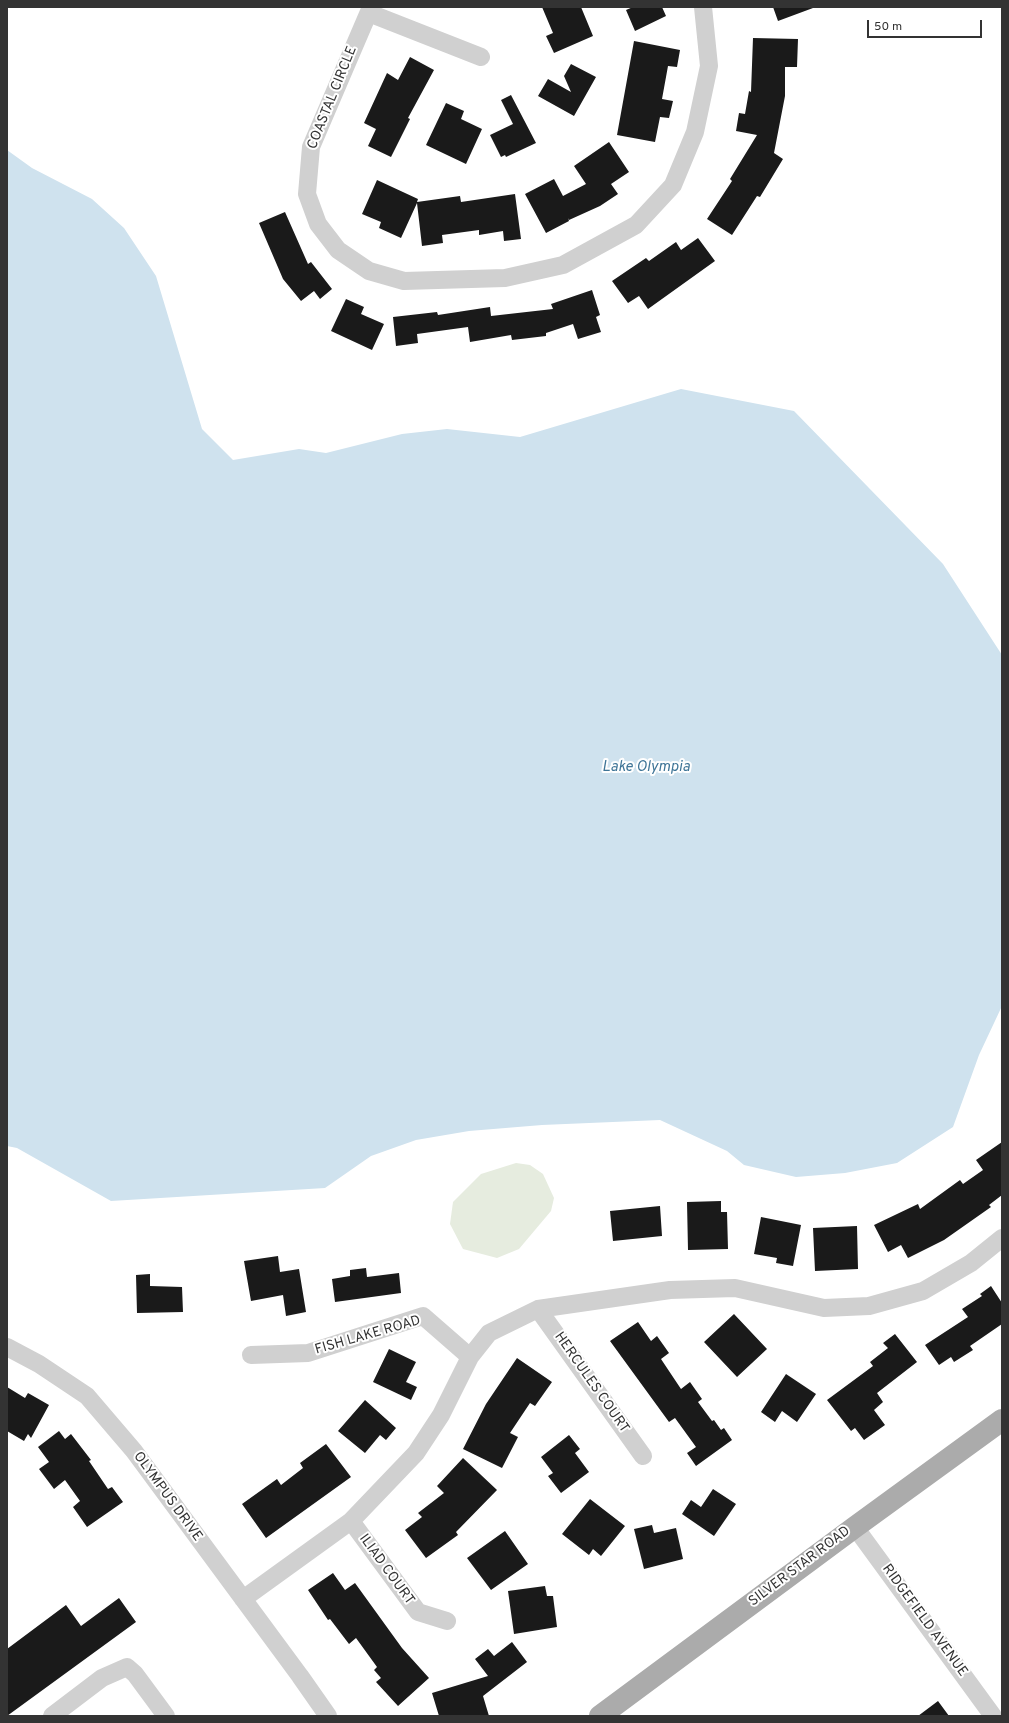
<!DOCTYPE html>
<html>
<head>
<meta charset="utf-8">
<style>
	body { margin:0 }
	#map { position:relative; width:1009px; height:1723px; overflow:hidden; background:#fff; font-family:Overpass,sans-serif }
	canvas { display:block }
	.frame { position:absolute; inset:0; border:8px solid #333; pointer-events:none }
	.scale { position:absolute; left:867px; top:20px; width:115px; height:18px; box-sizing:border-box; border:2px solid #333; border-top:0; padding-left:5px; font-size:12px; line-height:14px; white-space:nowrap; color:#333; -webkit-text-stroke:3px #fff; paint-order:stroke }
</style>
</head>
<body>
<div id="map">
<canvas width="1009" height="1723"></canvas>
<div class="frame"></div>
<div class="scale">50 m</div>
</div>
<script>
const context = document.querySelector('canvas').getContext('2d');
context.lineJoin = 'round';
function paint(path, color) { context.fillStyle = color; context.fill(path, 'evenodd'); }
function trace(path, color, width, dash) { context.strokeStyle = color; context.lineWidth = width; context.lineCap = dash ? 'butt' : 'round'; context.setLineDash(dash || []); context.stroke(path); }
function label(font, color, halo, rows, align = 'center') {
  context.font = font + ' Overpass,sans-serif'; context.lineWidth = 4; context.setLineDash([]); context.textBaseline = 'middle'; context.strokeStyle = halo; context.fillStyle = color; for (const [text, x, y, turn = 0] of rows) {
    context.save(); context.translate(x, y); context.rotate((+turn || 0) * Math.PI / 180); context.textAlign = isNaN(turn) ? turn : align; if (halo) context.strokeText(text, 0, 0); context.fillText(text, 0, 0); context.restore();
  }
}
paint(new Path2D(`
	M516,1163L530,1165L543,1174L554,1198L551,1211L519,1249L497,1258L463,1249L450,1224L453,1202L481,1174Z`), '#e6ecdf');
paint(new Path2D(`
	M7,150L32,168L92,199L124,228L156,276L202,429L233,460L299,449L326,453L402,434L447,429L520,437L681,389L794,411L943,564L1002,655V1006L979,1055L953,1127L897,1163L845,1173L796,1177L744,1165L727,1151L660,1120L542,1125L469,1131L416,1140L371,1156L325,1188L111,1201L17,1148L7,1146Z`), '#cfe2ee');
paint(new Path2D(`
	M542,7H581L593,36L554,53L546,36L553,33Z
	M633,7H662L666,16L635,31L626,10Z
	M773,7H813V8L778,21Z
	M753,38L798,39L797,67H785V96L774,153L783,159L760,197L757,196L732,235L707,219L732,181L730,179L757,135L736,131L739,113L745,114L749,91L751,92Z
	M634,41L680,50L677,67L668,66L662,99L673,101L669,118L660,117L655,142L617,135Z
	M410,57L434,70L408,118L410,119L391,157L368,146L376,129L364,123L387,73L398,80Z
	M571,64L596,77L574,116L538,96L548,79L571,92L564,76Z
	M511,95L536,143L506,157L505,155L501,157L490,135L513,124L501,100Z
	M446,103L464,111L461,119L482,129L466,164L426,145Z
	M609,142L629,172L611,184L618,194L600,206L569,220L568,218L569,221L546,233L525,194L554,179L563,196L586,184L574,166Z
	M377,180L418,199L417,202L460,196L461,202L515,194L521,239L504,241L503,231L479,235V230L442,235L443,243L422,246L417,203L401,238L379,228L381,222L362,214Z
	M285,212L308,264L311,262L332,289L320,299L314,291L301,301L283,279L259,223Z
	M698,238L715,261L648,309L639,296L628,303L612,281L646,258L649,261L676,242L681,250Z
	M592,290L600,315L596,317L601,332L578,339L573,324L546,333V336L512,340L511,335L470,342L468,327L417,334L418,343L396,346L393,317L437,312L438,315L490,307L491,316L553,309L551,304Z
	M346,299L364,307L361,314L384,324L372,350L331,331Z
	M1002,1142V1195L989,1205L991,1207L944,1240L908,1258L901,1245L888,1252L874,1225L918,1204L920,1209L960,1180L963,1184L983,1170L976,1160Z
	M721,1201V1212H727L728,1249L688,1250L687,1202Z
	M660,1206L662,1236L613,1241L610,1211Z
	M761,1217L801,1225L793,1266L776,1263L777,1258L754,1254Z
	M857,1226L858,1269L815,1271L813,1228Z
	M278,1256L280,1272L299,1269L306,1312L286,1316L283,1295L251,1301L244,1261Z
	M366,1268L367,1277L399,1273L401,1293L335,1302L332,1279L350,1276V1270Z
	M150,1274V1286L182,1287L183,1312L137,1313L136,1275Z
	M991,1286L1002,1303V1324L970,1346L973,1350L954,1362L951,1357L939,1365L925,1345L968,1317L962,1309L982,1296L980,1294Z
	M734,1314L767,1349L737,1377L704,1342Z
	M638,1322L651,1341L657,1336L669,1353L661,1359L681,1389L690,1382L702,1399L698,1402L712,1421L714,1420L721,1430L724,1428L732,1440L696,1466L687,1453L696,1447L675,1418L669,1422L610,1341Z
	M895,1334L917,1362L877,1393L883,1402L874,1410L885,1425L864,1440L855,1428L851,1431L827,1400L873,1366L870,1362L888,1348L883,1343Z
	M389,1349L416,1362L406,1382L417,1387L411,1400L373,1382Z
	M517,1358L552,1382L535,1406L530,1403L510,1433L518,1437L502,1468L463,1449L486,1404Z
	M786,1374L816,1394L797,1422L782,1411L775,1422L761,1412Z
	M7,1387L25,1398L28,1393L49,1405L31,1438L28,1434L24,1441L7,1431Z
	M365,1400L396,1428L386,1440L380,1435L365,1453L338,1431Z
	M59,1431L65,1439L71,1434L91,1460L89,1461L108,1489L112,1487L123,1502L87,1527L73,1507L80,1501L65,1480L54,1489L39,1469L49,1462L38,1447Z
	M569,1435L580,1449L575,1453L589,1472L561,1493L548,1476L553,1473L541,1457Z
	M326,1444L351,1477L266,1538L242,1504L277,1479L281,1485L303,1468L300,1463Z
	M463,1458L497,1490L456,1532L458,1535L426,1558L405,1530L422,1517L418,1513L444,1493L437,1486Z
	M713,1489L736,1504L714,1536L682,1514L691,1500L701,1507Z
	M590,1499L625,1526L601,1556L593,1549L589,1555L562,1534Z
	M652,1525L654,1533L676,1528L683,1559L644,1569L634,1529Z
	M505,1531L528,1564L491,1590L467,1558Z
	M333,1573L345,1590L355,1583L402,1648L429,1678L398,1706L376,1682L381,1678L374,1670L377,1667L356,1638L349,1644L330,1619L328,1620L308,1590Z
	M545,1586L547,1596H553L557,1627L514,1634L508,1591Z
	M119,1598L136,1622L7,1716V1649L66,1605L81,1626Z
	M512,1642L527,1662L483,1696L489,1716H439L432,1693L488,1676L475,1659L488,1649L494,1656Z
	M938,1701L949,1716H918Z`), '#1a1a1a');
trace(new Path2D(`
	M371,7L311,147L307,194L318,224L338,250L369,271L404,281L505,278L563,265L636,225L673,185L695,132L709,66L703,7
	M369,13L481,57
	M538,1309L643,1456
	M7,1347L39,1364L87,1396L134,1451L300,1676L328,1716
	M251,1355L308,1353L423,1316L470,1357
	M351,1521L418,1612L447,1621
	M855,1527L993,1716
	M243,1599L351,1521L416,1453L441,1415L470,1357L489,1333L538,1309L670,1290L735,1288L824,1308L869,1306L923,1291L971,1263L1002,1238
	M52,1716L102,1678L127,1667L135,1674L166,1716`), '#d0d0d0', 18);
trace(new Path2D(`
	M600,1716L855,1527L1002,1420`), '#ababab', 22);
label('14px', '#333', '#fff', [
	["COASTAL CIRCLE",333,98,-68],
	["FISH LAKE ROAD",368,1336,-16],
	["HERCULES COURT",591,1383,55],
	["OLYMPUS DRIVE",167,1497,54],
	["SILVER STAR ROAD",800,1567,-37],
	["ILIAD COURT",386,1570,54],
	["RIDGEFIELD AVENUE",924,1621,54]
]);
label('italic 15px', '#3f7597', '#fff', [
	["Lake Olympia",646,768]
]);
</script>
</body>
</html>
